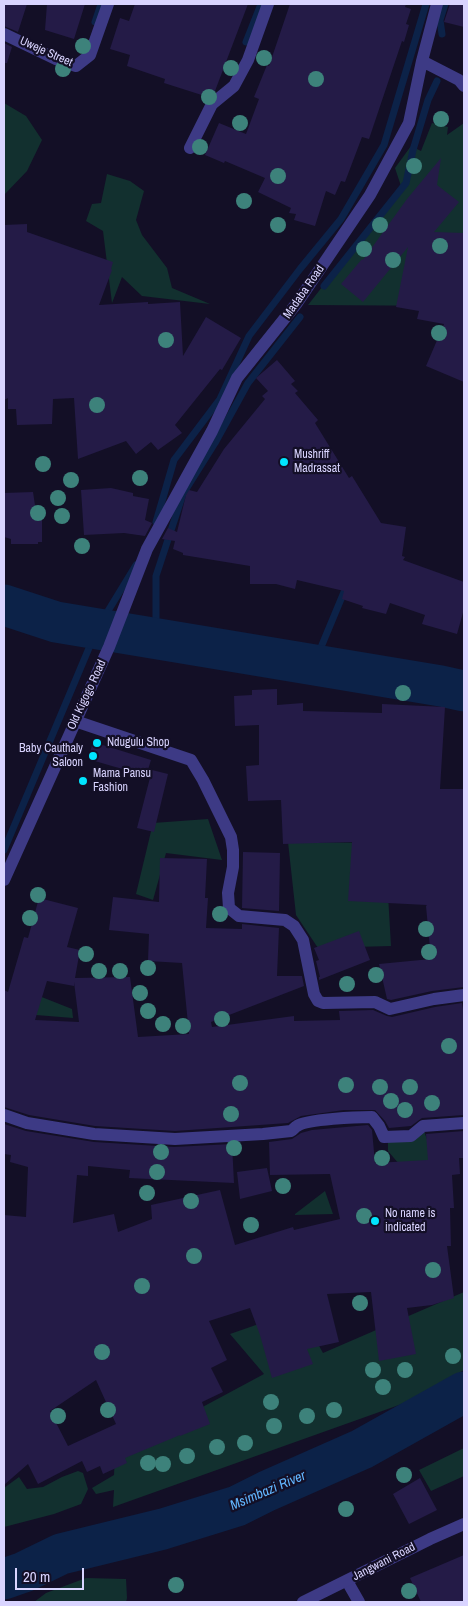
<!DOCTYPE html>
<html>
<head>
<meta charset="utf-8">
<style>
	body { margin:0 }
	#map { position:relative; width:468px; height:1606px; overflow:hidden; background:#130f26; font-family:"Archivo Narrow",sans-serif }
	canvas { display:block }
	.frame { position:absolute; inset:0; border:5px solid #d9d4ff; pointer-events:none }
	.scale { position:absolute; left:15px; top:1568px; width:69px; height:22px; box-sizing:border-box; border:2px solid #d9d4ff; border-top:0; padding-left:6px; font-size:15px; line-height:18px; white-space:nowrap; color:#d9d4ff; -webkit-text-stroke:4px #130f26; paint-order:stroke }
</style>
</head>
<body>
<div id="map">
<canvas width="468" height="1606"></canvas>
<div class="frame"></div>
<div class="scale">20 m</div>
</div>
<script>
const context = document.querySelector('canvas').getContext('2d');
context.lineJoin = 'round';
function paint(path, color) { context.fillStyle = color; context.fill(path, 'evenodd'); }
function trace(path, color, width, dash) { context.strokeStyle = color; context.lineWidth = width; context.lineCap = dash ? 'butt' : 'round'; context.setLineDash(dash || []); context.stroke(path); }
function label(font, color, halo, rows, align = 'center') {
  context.font = font + ' "Archivo Narrow",sans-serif'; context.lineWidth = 4.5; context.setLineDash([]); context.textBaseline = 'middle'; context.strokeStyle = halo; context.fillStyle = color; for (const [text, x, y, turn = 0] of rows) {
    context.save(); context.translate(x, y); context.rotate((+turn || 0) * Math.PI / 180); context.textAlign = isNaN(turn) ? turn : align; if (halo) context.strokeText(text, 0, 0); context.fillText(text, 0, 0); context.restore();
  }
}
paint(new Path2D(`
	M4,103L26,116L42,140L27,171L4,195Z
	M432,123L448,127L447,135L464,123V306L308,305L401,186L395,168L411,146L421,151Z
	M107,174L130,181L144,191L136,220L142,235L167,268L172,288L210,304L142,296L122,277L112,303L103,231L86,221L92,204L101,203Z
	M208,819L222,860L166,853L153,900L136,894L153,823Z
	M288,842L385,843L391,946L318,948L296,915Z
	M29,992L72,1009L73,1018L36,1015Z
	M424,1131L436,1164H399L388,1151V1134Z
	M325,1191L333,1214L295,1215V1214Z
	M464,1292V1370L413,1400L113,1507L114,1490L96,1494L92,1488L114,1475L115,1454L264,1374L230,1334L299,1310L323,1353Z
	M464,1448V1476L431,1491L419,1470Z
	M78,1471L83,1473L88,1489L81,1504L54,1514L4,1527V1488L19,1477L27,1489L43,1487L62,1477Z
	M86,1578L126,1579L127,1598L126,1602H34L46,1593Z`), '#12302f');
trace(new Path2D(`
	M95,22L101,4
	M442,34L440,20L445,4
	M246,42L261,4
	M324,286L406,183L413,150L428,100L437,81
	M156,522L174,460L220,399L249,336L300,269L341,219L384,145L426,4
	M156,638V576L183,494L215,443L248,383L300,317
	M314,664L344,592
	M4,850L97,629L136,565`), '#0c2248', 7);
trace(new Path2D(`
	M4,605L56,622L441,686L464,691
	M4,1579L24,1572L61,1554L163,1529L237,1506L267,1491L362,1449L464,1392`), '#0c2248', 41);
paint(new Path2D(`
	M4,4H27L18,32L4,26Z
	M47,4H85L74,39L45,30Z
	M135,4H248L215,91L208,97L164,83L165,79L127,66L130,55L110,49L120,18L129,21Z
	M290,4H406L405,7L411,9L406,24L409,25L404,42L402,41L369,139L362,137L345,182L341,181L335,195L326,191L315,226L294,220L296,214L289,213L291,208L258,192L265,178L225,161L224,163L205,155L219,123L246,134L259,99L254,97L267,65L269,66Z
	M450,4H464V27L444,22Z
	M4,43L12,47L7,63H4Z
	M441,158L437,185L459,202L434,232L464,233V382L426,366L444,324L417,319L419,311L396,307L408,247L363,302L341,284L362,259L363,260L407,199Z
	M27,224V232L113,262L111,269L112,270L99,305L148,302V304L180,302L183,356L206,317L241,338L222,370L220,369L175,425L182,433L158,450L151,442L136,454L126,441L78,459L74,398L53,399L52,424L17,425L16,409H8V398L4,400V225Z
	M277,360L295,381L291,384L298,391L295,393L318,420L315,423L349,478L352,476L381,523L406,527L402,556L405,557L403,560L464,582V609L457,634L422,624L425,615L390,603L386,614L362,608L363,606L342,599L344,591L297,580L295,589L276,584H250V566L183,555V553L173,549L175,541L162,539L168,528L177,532L186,495L189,490L197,492L224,449L265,399L262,396L268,391L256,378Z
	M111,488L133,493V496L149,499L145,520L152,523L145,536L124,533L84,535L81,490Z
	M33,492L37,519H42V542H38V544H11V539L4,537V493Z
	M277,689V705L303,703V711L382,713V704L445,707L440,789H464V987L432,991L391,1000L387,999L379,964L431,959L426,906L427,905L348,901L352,842L283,844L281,800L248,801L246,766L259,765V725L235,726L234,696L252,695V690Z
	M93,742L151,760L146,776L88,759Z
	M152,770L168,774L154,832L137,828Z
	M243,852L280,853L279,911L242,908Z
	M160,858L207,859L205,898H208L206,928L242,929V924L279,928L277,976H302L304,986L211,1022L212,1027L294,1016V1021L340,1020L339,1011H340L373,1010L387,1016L392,1017L435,1007L462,1003L464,1016V1115L422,1118L411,1126L389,1128L385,1121L375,1110H344L301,1116L288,1123L175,1131L95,1126L29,1115L4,1107V990L8,992L24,937L28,938L39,898L78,908L67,947L80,950L75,978L130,977L138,1037L189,1034L182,963L148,961L149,934L109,930L113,897L159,902ZM47,981L74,986V982L79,1022L35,1020Z
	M359,931L370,960L319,980V977H320L316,961L319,960L314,948Z
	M4,1124L26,1131L94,1142L174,1147L232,1144L234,1183L129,1178L130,1170L88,1166V1176L77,1175L73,1223L114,1214L118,1232L152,1219L151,1205L220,1190L235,1245L293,1227L294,1230L340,1219L330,1174L270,1175L269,1142L292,1139L301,1133L312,1130L368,1125L372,1130L375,1163L428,1160L426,1134L464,1131V1158H459L460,1174L452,1175L454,1208H450L451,1246H447L454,1298L432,1305L407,1308L416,1354L379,1361L371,1292L327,1294L339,1342L307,1349L313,1364L272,1378L260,1335L250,1308L209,1321L227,1360L211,1368L223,1392L202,1402L210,1424L180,1436V1435L125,1458L127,1463L103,1474L100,1466L87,1472L82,1461L38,1484L28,1464L4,1485V1215L26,1217L28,1167L10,1162L11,1155L4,1154ZM96,1380L116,1424L68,1446L50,1411Z
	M267,1168L272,1191L240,1199L237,1172Z
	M420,1478L437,1510L409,1524L393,1494Z
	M464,1555V1602H421L410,1578Z`), '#241b47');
trace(new Path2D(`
	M4,34L56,59L76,66L90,55L108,4
	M422,61L459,80L464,86
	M190,148L212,104L234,86L248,60L268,4
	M75,721L191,760L203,780L231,837L233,850V867L228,893L229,908L239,916L285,920L294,926L303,940L314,994L318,1001L323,1003L375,1002L390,1009L434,999L464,995
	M4,880L109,647L147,549L212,431L237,378L297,303L370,195L409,123L422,61L437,4
	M4,1115L27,1123L94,1134L175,1139L263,1134L291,1131C293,1130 295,1127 297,1126C307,1119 358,1117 372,1117L379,1126L384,1137L411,1136L423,1126L464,1123
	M347,1581L359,1602`), '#3d3a85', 12);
trace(new Path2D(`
	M303,1602L430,1539L464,1524`), '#3d3a85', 12);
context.fillStyle = '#3d827b';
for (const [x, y] of [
	[83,46],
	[264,58],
	[231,68],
	[63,69],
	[316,79],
	[209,97],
	[441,119],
	[240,123],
	[200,147],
	[414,166],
	[278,176],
	[244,201],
	[278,225],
	[380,225],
	[440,246],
	[364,249],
	[393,260],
	[439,333],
	[166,340],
	[97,405],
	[43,464],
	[140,478],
	[71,480],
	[58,498],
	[38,513],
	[62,516],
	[82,546],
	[403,693],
	[38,895],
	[220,914],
	[30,918],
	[426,929],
	[429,952],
	[86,954],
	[148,968],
	[99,971],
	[120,971],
	[376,975],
	[347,984],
	[140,993],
	[148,1011],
	[222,1019],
	[163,1024],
	[183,1026],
	[449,1046],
	[240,1083],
	[346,1085],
	[380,1087],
	[410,1087],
	[391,1101],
	[432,1103],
	[405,1110],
	[231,1114],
	[234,1148],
	[161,1152],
	[382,1158],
	[157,1172],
	[283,1186],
	[147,1193],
	[191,1201],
	[364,1216],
	[251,1225],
	[194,1256],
	[433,1270],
	[142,1286],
	[360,1303],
	[102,1352],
	[453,1356],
	[373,1370],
	[405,1370],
	[383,1387],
	[271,1402],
	[108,1410],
	[334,1410],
	[58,1416],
	[307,1416],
	[274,1426],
	[245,1443],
	[217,1447],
	[187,1456],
	[148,1463],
	[163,1464],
	[404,1475],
	[346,1509],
	[176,1585],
	[409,1591]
]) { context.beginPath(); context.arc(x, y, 8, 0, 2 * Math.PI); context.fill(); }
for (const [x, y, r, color] of [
	[284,462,5,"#00e5ff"],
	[97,743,5,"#00e5ff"],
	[93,756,5,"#00e5ff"],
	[83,781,5,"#00e5ff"],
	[375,1221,5,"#00e5ff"]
]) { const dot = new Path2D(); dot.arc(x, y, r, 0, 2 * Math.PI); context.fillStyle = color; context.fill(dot); trace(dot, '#130f26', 2); }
label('12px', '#d9d4ff', '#130f26', [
	["Uweje Street",46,52,24],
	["Madaba Road",304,292,-55],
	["Old Kigogo Road",87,695,-65],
	["Jangwani Road",384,1562,-27]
]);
label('12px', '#d9d4ff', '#130f26', [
	["Mushriff",294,455],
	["Madrassat",294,469],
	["Ndugulu Shop",107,743],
	["Baby Cauthaly",83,749,"right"],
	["Saloon",83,763,"right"],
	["Mama Pansu",93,774],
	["Fashion",93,788],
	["No name is",385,1214],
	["indicated",385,1228]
], 'left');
label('italic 14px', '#62b6ff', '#130f26', [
	["Msimbazi River",268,1491,-23]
]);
</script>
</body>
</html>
